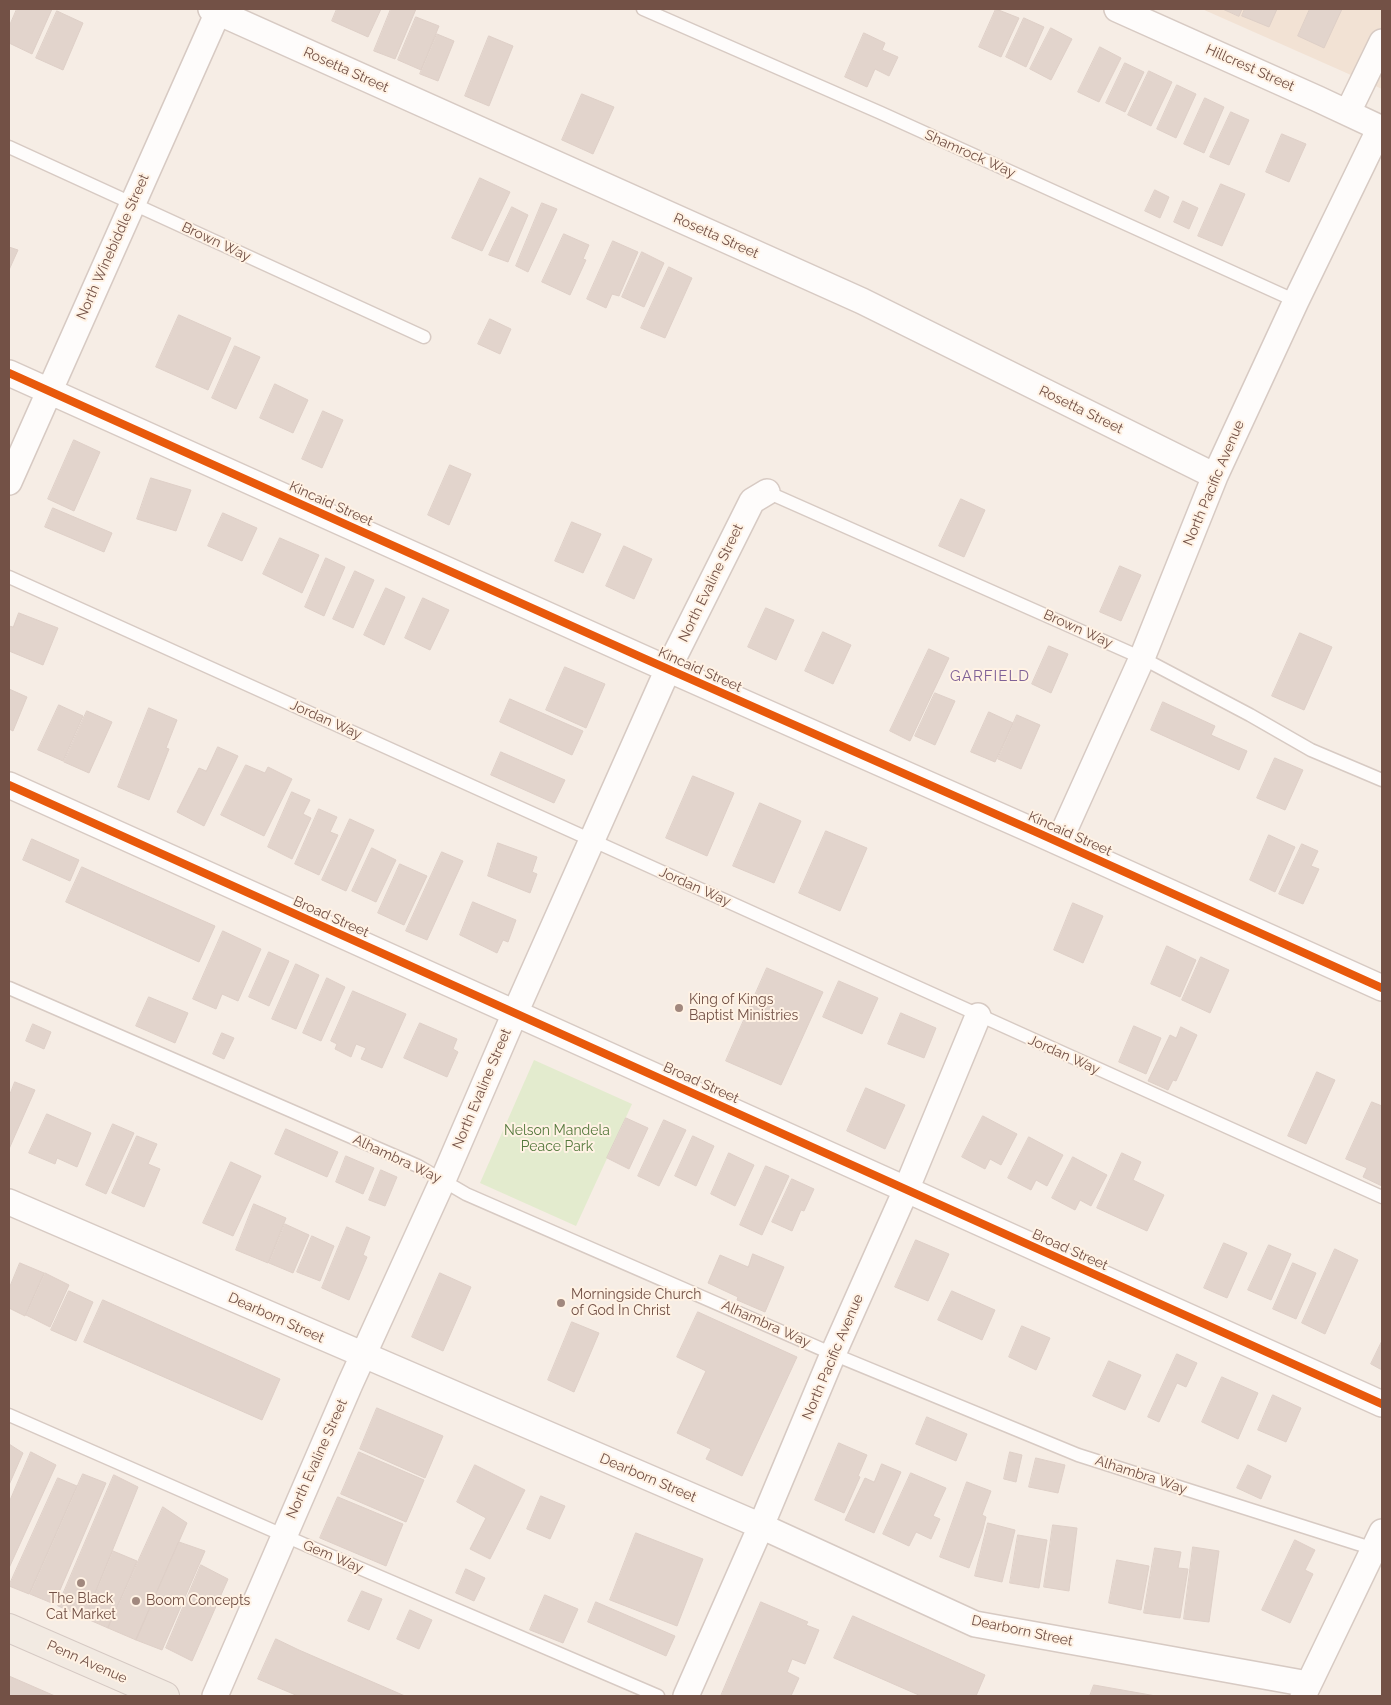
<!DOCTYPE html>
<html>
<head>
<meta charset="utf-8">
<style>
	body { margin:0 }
	#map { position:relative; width:1391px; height:1705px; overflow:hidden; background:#f6ede5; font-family:Raleway,sans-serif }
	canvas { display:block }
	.frame { position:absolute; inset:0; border:10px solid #735146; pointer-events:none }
</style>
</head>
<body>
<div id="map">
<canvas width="1391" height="1705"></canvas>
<div class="frame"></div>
</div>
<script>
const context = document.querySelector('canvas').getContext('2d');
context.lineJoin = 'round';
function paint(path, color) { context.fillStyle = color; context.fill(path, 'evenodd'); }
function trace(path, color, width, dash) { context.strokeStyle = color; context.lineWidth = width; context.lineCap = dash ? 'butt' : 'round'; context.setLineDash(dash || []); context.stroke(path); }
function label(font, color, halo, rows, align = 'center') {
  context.font = font + ' Raleway,sans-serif'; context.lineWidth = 4; context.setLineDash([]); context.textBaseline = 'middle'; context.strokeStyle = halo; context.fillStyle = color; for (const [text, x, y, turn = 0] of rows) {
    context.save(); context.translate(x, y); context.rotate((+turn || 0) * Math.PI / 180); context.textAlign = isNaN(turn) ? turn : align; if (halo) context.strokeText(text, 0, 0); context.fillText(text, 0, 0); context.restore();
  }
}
paint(new Path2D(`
	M1202,9H1382V89L1342,71Z`), '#f2e2d4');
paint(new Path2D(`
	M534,1060L632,1104L576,1226L480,1183Z`), '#e3ebce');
const building = new Path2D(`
	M17,9H52L32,54L9,43V27Z
	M337,9H381L368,37L332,21Z
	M391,9H416L395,59L374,51Z
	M996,9L1019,18L1001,57L979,47Z
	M1223,9H1242L1239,16Z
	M1245,9H1277L1269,27L1242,16Z
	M1310,9H1342L1324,48L1298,36Z
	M57,11L83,23L63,70L36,58Z
	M416,17L439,26L421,70L398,60Z
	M1024,18L1044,27L1026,67L1006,57Z
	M1051,28L1072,39L1051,80L1030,69Z
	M864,33L885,43L882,50L898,57L889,76L875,69L867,87L845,77Z
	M437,34L454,41L438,81L420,74Z
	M489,36L513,46L489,106L465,96Z
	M1100,47L1121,58L1099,102L1078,92Z
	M1125,63L1144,72L1125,112L1106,103Z
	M1149,71L1172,82L1151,126L1128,115Z
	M1177,85L1196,94L1176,138L1157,129Z
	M582,94L614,107L593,154L562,140Z
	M1205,98L1224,107L1204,153L1184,144Z
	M1231,112L1249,120L1229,165L1210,157Z
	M1282,134L1306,144L1289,182L1266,172Z
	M480,178L510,192L482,251L452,238Z
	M1221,184L1245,194L1222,246L1198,236Z
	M1155,190L1169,197L1160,218L1145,211Z
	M1183,201L1198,208L1189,229L1174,222Z
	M542,203L557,209L528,272L516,266Z
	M512,207L528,215L508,262L489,255Z
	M564,234L589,245L583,259L586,260L570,295L542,282Z
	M613,241L638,252L619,296L612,294L606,308L587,299Z
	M9,247L18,250L9,270Z
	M642,252L664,263L644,307L622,297Z
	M669,267L692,278L665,338L641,328Z
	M179,315L231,338L208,390L156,367Z
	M490,319L511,329L500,354L478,344Z
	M235,346L260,357L236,409L212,398Z
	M275,384L308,400L293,433L260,418Z
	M323,411L343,420L322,468L302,459Z
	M74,440L100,452L74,511L48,499Z
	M450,465L471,474L449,525L428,515Z
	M151,478L191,490L176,531L137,519Z
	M961,499L985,510L964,557L939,546Z
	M53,508L112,533L104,552L45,527Z
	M223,513L257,528L242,561L208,546Z
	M572,522L601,534L583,573L555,561Z
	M280,538L319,555L302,593L263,574Z
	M624,546L652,559L634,599L606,586Z
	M326,558L345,567L324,616L305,607Z
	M1120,566L1141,575L1121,621L1100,612Z
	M355,571L374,580L353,628L333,619Z
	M386,588L405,597L384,645L364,635Z
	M423,598L449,610L430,650L405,638Z
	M766,608L794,620L776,660L748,647Z
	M19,613L58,628L43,665L9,651V626L13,627Z
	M823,632L851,645L833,684L805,671Z
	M1300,633L1332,647L1304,710L1272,696Z
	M1049,646L1068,654L1051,693L1032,684Z
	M929,649L949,658L910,741L890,731Z
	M565,667L605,684L586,728L546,710Z
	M9,689L27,697L13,731L9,729Z
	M935,693L955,701L935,745L915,736Z
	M510,699L583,731L572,755L500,722Z
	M1163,702L1215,726L1211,735L1247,751L1239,770L1151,730Z
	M59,705L83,716L63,761L38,750Z
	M149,708L177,720L166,748L169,749L149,800L118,787Z
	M87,711L112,722L89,773L64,762Z
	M989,712L1013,723L995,762L971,752Z
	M1017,715L1040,725L1021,769L998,759Z
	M218,747L238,756L204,826L177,812L199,768L206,771Z
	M501,752L565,780L554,803L491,775Z
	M1275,758L1303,770L1285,810L1257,798Z
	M246,765L265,773L268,767L292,779L264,836L221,815Z
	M693,776L734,793L707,856L666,838Z
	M292,792L310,800L303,814L311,818L292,859L268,847Z
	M760,803L801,821L774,883L733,866Z
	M319,809L337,817L330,832L338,835L319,875L295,864Z
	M350,819L374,830L346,891L322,880Z
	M826,831L867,848L840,911L799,893Z
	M1269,835L1295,847L1275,892L1250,880Z
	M32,839L79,860L70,881L23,860Z
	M498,843L537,857L532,872L537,874L530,893L488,876Z
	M1302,844L1318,851L1311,866L1319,869L1303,904L1279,894Z
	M372,848L396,860L376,902L352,891Z
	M442,852L463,861L427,940L406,931Z
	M400,864L427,876L404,925L378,913Z
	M82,867L215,926L199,962L66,902Z
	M473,902L516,920L508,942L503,940L497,953L460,935Z
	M1073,903L1103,916L1083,963L1054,950Z
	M223,931L261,949L238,1001L222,994L216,1009L193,999Z
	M1167,946L1196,960L1180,997L1151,984Z
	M269,952L289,961L269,1006L249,997Z
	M1201,957L1229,970L1210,1013L1182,1000Z
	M296,964L319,975L296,1029L272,1019Z
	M767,968L823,992L781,1085L726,1061Z
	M327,978L345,987L321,1041L303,1033Z
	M839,981L878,998L862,1034L823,1017Z
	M353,991L406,1014L382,1068L361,1059L366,1048L356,1044L351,1057L335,1049L337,1044L331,1041Z
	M149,997L188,1013L175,1043L136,1026Z
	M901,1013L936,1028L924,1058L888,1044Z
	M420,1023L457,1039L453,1049L458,1052L447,1077L404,1058Z
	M33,1024L51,1032L44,1049L26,1041Z
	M1134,1026L1161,1038L1146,1074L1119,1062Z
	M1181,1027L1197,1035L1176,1081L1173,1080L1168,1090L1148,1081L1170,1035L1176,1038Z
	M222,1033L234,1038L224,1059L213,1054Z
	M1317,1072L1335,1080L1306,1144L1288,1136Z
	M15,1082L35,1090L9,1149V1097Z
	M866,1088L905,1105L885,1149L847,1131Z
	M1372,1102L1382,1106V1186L1363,1177L1367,1168L1346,1159Z
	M47,1114L91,1133L77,1167L57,1158L55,1164L29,1153Z
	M983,1116L1017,1134L1001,1165L990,1159L985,1169L962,1157Z
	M626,1118L648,1128L629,1169L607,1158Z
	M664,1120L686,1130L659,1186L638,1176Z
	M113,1124L134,1133L106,1194L86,1185Z
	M286,1129L338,1152L327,1177L275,1154Z
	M137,1136L157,1144L148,1164L160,1169L144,1207L112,1193Z
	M693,1136L714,1146L696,1186L675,1176Z
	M1029,1137L1063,1155L1047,1186L1036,1180L1031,1190L1008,1178Z
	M729,1153L754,1165L735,1206L711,1194Z
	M1122,1153L1141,1162L1133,1180L1164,1195L1147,1231L1097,1208Z
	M346,1156L374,1168L363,1194L336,1182Z
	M1073,1157L1107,1175L1091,1206L1080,1200L1075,1210L1052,1198Z
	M231,1162L261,1176L233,1236L203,1223Z
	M766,1166L789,1176L762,1235L740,1225Z
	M381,1170L397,1177L385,1206L369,1200Z
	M792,1179L814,1189L804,1211L801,1210L792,1231L772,1222Z
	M254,1204L286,1218L268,1263L236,1250Z
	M285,1224L309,1235L293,1273L269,1263Z
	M347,1227L370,1237L363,1255L367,1257L349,1300L322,1288Z
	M312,1236L334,1246L320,1281L297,1272Z
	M916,1240L949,1254L928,1301L895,1287Z
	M1224,1243L1247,1253L1227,1298L1204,1288Z
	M1269,1245L1291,1254L1271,1300L1248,1290Z
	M1335,1249L1358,1260L1325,1334L1302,1323Z
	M753,1254L784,1267L765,1312L737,1300L738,1297L708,1283L720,1255L748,1267Z
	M20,1263L44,1273L25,1316L9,1308V1289Z
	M1293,1263L1316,1273L1296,1319L1273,1309Z
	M45,1273L69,1285L50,1327L26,1315Z
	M440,1273L471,1287L443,1351L412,1337Z
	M69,1291L93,1302L76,1341L51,1330Z
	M952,1291L995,1310L982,1340L938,1320Z
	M103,1300L280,1379L262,1420L84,1342Z
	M698,1312L797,1357L742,1476L706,1459L711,1449L677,1433L706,1371L677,1357Z
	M572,1322L599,1333L574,1392L548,1380Z
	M1022,1326L1050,1338L1036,1370L1009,1357Z
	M1382,1341V1370L1371,1364Z
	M1177,1354L1197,1363L1186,1387L1177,1383L1159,1422L1148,1417Z
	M1109,1361L1141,1375L1125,1410L1093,1396Z
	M1222,1377L1258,1393L1238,1439L1202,1422Z
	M1273,1395L1301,1408L1286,1442L1258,1430Z
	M377,1408L443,1436L425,1478L360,1449Z
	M927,1417L967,1434L956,1461L916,1444Z
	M839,1443L867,1455L858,1476L860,1477L844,1513L815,1500Z
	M9,1444L23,1453L9,1485Z
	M31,1452L56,1465L9,1568V1503Z
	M359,1452L424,1480L406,1522L341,1494Z
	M1010,1452L1022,1455L1016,1482L1004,1479Z
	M1036,1458L1065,1465L1058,1493L1029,1487Z
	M882,1464L901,1472L874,1533L845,1520L865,1478L874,1482Z
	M475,1465L525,1490L490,1559L470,1549L486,1518L457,1502Z
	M1248,1465L1271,1476L1261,1499L1237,1488Z
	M911,1473L946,1488L933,1516L940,1519L931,1539L916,1532L909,1546L883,1534Z
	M83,1474L106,1483L54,1604L30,1594Z
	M114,1475L138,1487L85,1618L58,1606Z
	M58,1478L77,1486L29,1594L9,1586Z
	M967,1482L991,1491L982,1515L986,1517L982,1533L969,1568L940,1557Z
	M541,1496L565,1506L550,1539L527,1529Z
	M338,1497L403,1524L386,1566L320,1538Z
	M163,1507L187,1523L136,1640L108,1628Z
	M988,1523L1015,1530L1002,1582L975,1576Z
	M1053,1525L1077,1528L1069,1591L1044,1587Z
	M636,1533L703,1559L677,1626L610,1600Z
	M1018,1535L1047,1540L1039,1588L1010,1583Z
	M1295,1540L1315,1550L1305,1570L1313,1574L1290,1623L1262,1610Z
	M179,1542L205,1551L162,1650L136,1640Z
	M1193,1547L1219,1551L1209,1622L1184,1619Z
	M1155,1548L1181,1552L1178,1568L1188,1569L1180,1618L1144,1613Z
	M113,1551L137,1561L108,1628L85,1618Z
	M1117,1560L1149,1566L1141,1610L1109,1603Z
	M201,1565L228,1579L192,1661L166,1648Z
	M466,1569L485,1578L474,1601L456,1593Z
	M362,1591L382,1599L369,1630L348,1621Z
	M545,1595L578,1609L563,1643L530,1630Z
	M596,1602L675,1636L666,1656L588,1622Z
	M761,1602L808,1622L806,1625L819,1630L805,1664L792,1659L787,1672L799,1678L791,1696H721Z
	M410,1610L432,1620L419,1649L397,1639Z
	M853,1616L985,1675L976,1696H921L834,1658Z
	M276,1639L299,1650L405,1696H298L258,1679Z
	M9,1676L55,1696H9Z
	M1094,1685L1156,1696H1090Z`);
paint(building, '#e2d4cc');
trace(building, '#decfc7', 1);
const service = new Path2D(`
	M643,9L881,113L1296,301
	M9,147L424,337
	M767,492L1142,658L1250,715L1311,750L1382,780
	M9,577L1382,1197
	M9,988L418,1166L466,1194L833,1354L1078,1455L1374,1549
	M9,1415L308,1546L658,1696`);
const minor = new Path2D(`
	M211,9L862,301L1215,476
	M1117,9L1318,99L1382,129
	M1348,112L1382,42
	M9,373L643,658L1036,832L1382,988
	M9,482L218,12
	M9,785L1382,1404
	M1059,842L1142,658L1215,476L1296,301L1380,128
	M9,1202L761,1526L975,1624L1308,1684
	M215,1696L350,1384L443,1180L515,1013L668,669L752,501L767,492
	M686,1696L761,1526L833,1354L906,1190L978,1016
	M1303,1696L1382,1532`);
const primary = new Path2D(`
	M9,1628L165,1696`);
trace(service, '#d7cac3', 15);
trace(minor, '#d7cac3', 28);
trace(primary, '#d5c9c3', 30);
trace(service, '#fefcfb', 12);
trace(minor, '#fefcfb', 25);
trace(primary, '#f2eae2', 28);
trace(new Path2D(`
	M9,373L643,658L1036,832L1382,988
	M9,785L1382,1404`), '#e8590c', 8);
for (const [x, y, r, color] of [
	[679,1008,5,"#a1887e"],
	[561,1303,5,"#a1887e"],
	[81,1583,5,"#a1887e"],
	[136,1601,5,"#a1887e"]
]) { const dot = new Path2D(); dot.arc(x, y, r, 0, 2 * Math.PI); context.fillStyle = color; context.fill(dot); trace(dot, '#fff2e4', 2); }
label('14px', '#735146', '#fff2e4', [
	["Hillcrest Street",1250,68,24],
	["Rosetta Street",346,70,24],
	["Shamrock Way",970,154,24],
	["Rosetta Street",716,236,24],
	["Brown Way",216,242,25],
	["North Winebiddle Street",113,247,-66],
	["Rosetta Street",1081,410,26],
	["North Pacific Avenue",1214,483,-67],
	["Kincaid Street",331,504,24],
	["North Evaline Street",711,583,-64],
	["Brown Way",1078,629,24],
	["Kincaid Street",700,670,24],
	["Jordan Way",326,720,24],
	["Kincaid Street",1070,834,24],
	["Jordan Way",695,887,24],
	["Broad Street",331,917,24],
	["Jordan Way",1064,1055,24],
	["Broad Street",701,1083,24],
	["North Evaline Street",482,1089,-67],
	["Alhambra Way",397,1159,25],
	["Broad Street",1070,1250,24],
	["Dearborn Street",276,1318,24],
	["Alhambra Way",766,1324,24],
	["North Pacific Avenue",833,1357,-67],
	["North Evaline Street",317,1459,-66],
	["Alhambra Way",1141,1475,18],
	["Dearborn Street",648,1478,23],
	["Gem Way",333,1557,23],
	["Dearborn Street",1022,1631,12],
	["Penn Avenue",87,1662,24]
]);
label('14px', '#735146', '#fff2e4', [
	["King of Kings",689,1000],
	["Baptist Ministries",689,1016],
	["Morningside Church",571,1295],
	["of God In Christ",571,1311],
	["The Black",81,1599,"center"],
	["Cat Market",81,1615,"center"],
	["Boom Concepts",146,1601]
], 'left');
label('14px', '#55793d', '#fff2e4', [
	["Nelson Mandela",557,1131],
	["Peace Park",557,1147]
]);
context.letterSpacing = '1px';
label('15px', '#7f6197', '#fff2e4', [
	["GARFIELD",990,676]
]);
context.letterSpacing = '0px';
</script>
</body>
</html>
